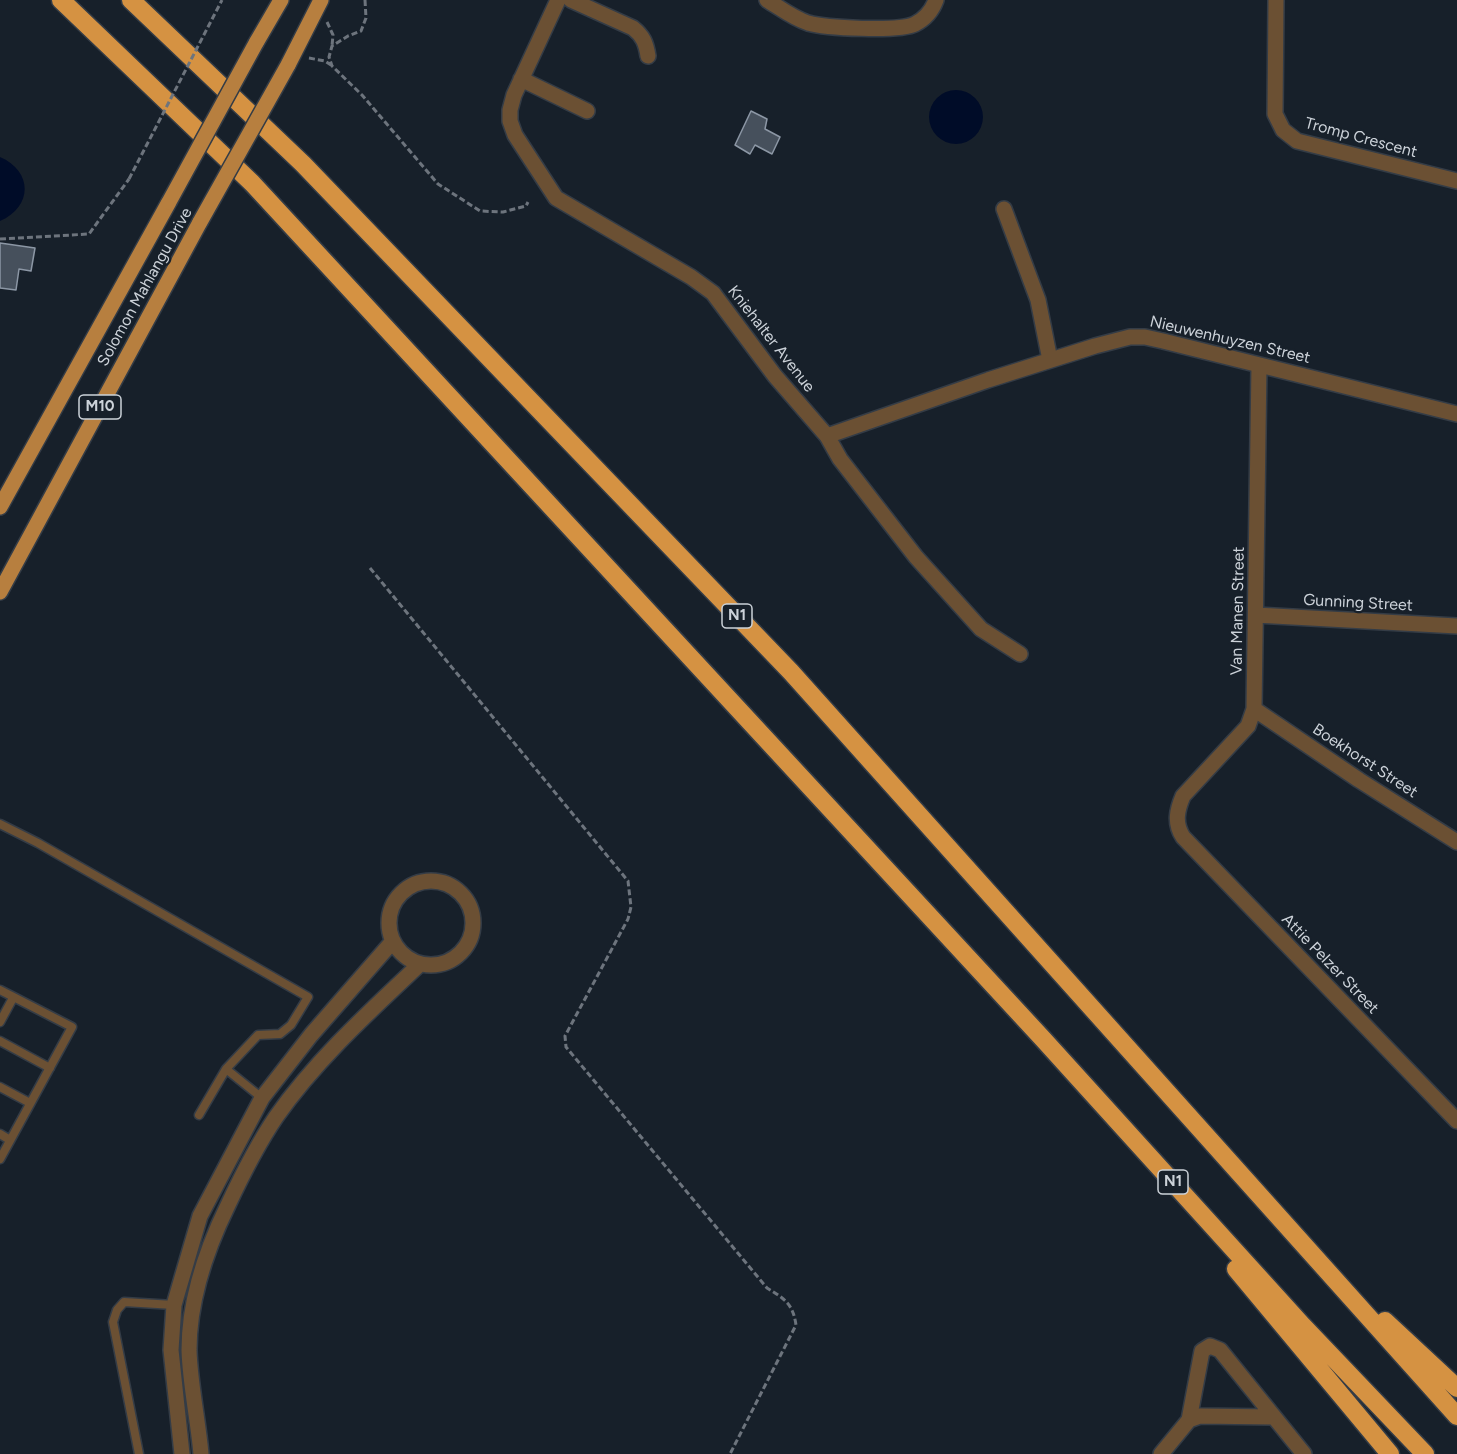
<!DOCTYPE html>
<html>
<head>
<meta charset="utf-8">
<style>
	body { margin:0 }
	canvas { display:block; background:#17202a }
</style>
</head>
<body>
<canvas width="1457" height="1454"></canvas>
<script>
const context = document.querySelector('canvas').getContext('2d');
context.lineJoin = 'round';
function paint(path, color) { context.fillStyle = color; context.fill(path, 'evenodd'); }
function trace(path, color, width, dash) { context.strokeStyle = color; context.lineWidth = width; context.lineCap = dash ? 'butt' : 'round'; context.setLineDash(dash || []); context.stroke(path); }
function label(font, color, halo, rows, align = 'center') {
  context.font = font + ' Figtree,sans-serif'; context.lineWidth = 4.5; context.setLineDash([]); context.textBaseline = 'middle'; context.strokeStyle = halo; context.fillStyle = color; for (const [text, x, y, turn = 0] of rows) {
    context.save(); context.translate(x, y); context.rotate((+turn || 0) * Math.PI / 180); context.textAlign = isNaN(turn) ? turn : align; if (halo) context.strokeText(text, 0, 0); context.fillText(text, 0, 0); context.restore();
  }
}
paint(new Path2D(`
	M929 117a27 27 0 1 1 54 0a27 27 0 1 1-54 0Z
	M0,157C33,171 33,207 0,221Z`), '#000c28');
const building = new Path2D(`
	M751,111L767,119L765,129L780,137L772,154L755,145L750,154L735,145Z
	M0,243L35,248L31,271L19,269L16,290L0,288Z`);
paint(building, '#46505c');
trace(building, '#8c97a5', 1.5);
const service = new Path2D(`
	M0,824L38,843L308,997L291,1025L280,1034L258,1035L226,1069
	M0,990L72,1027L0,1159
	M0,1022L13,998
	M0,1041L50,1068
	M0,1087L30,1103
	M199,1115L226,1069L262,1098
	M0,1134L10,1140
	M139,1454L113,1322L117,1310L124,1302L174,1305`);
const minor = new Path2D(`
	M558,0L514,95L510,110V121L515,135L556,198L691,277L713,293L775,376L827,436L840,459L916,557L981,629L1020,654
	M571,0L633,28C643,36 646,43 648,56
	M767,0C780,8 793,18 808,23C825,28 899,32 915,24C925,19 932,11 936,0
	M1276,0L1275,114L1283,130L1297,141L1457,181
	M521,79L587,111
	M1004,209L1038,300L1050,360
	M1259,365L1254,709L1248,726L1183,796C1177,810 1174,823 1183,837L1457,1121
	M827,436L988,380L1095,346L1130,337H1145L1163,341L1457,414
	M1256,615L1457,626
	M1254,709L1359,780L1457,842
	M389 923a42 42 0 1 1 84 0a42 42 0 1 1-84 0Z
	M1189,1420L1202,1351L1210,1346L1220,1350L1304,1454
	M182,1454L171,1350L174,1305L200,1216L262,1098L311,1035L393,941
	M201,1454C198,1420 190,1384 189,1350C189,1299 206,1250 228,1205C242,1175 257,1145 276,1117C316,1060 369,1012 420,964
	M1161,1454L1189,1420L1200,1416L1272,1417`);
const primary = new Path2D(`
	M256,43L281,0
	M288,65L321,0
	M0,507L169,202
	M0,592L200,222`);
const motorway = new Path2D(`
	M61,0L252,183L1043,1039L1303,1326L1425,1454
	M131,0L303,164L791,672L1457,1416
	M1236,1269L1390,1454
	M1385,1321L1457,1388`);
trace(service, '#343c46', 11);
trace(minor, '#343c46', 18);
trace(primary, '#343c46', 18);
trace(motorway, '#343c46', 21);
trace(new Path2D(`
	M365,0L366,18L361,31L348,36L332,46L329,57L332,66L362,95L438,184L480,211L503,212L526,206L528,202
	M327,22L333,35L332,46
	M309,58L325,61L331,65
	M0,239L89,234L129,179
	M370,568L628,881L631,907L628,919L565,1036L566,1047L767,1288C785,1299 793,1304 796,1325L730,1454`), '#6d747d', 3, [6, 3]);
trace(service, '#6b5033', 8);
trace(minor, '#6b5033', 15);
trace(primary, '#b77f3f', 15);
trace(motorway, '#d59242', 18);
const primaryBridge = new Path2D(`
	M169,202L256,43
	M200,222L288,65`);
trace(primaryBridge, '#343c46', 18, []);
trace(new Path2D(`
	M129,179L222,0`), '#6d747d', 3, [6, 3]);
trace(primaryBridge, '#b77f3f', 15);
for (const [x, y, w] of [
	[100,407,42],
	[737,616,30],
	[1173,1182,30]
]) { const box = new Path2D(); box.roundRect(x - w / 2, y - 12, w, 24, 4.5); context.fillStyle = '#17202a'; context.fill(box); trace(box, '#ccd2d9', 1.5); }
label('bold 15px', '#ccd2d9', null, [
	["M10",100,407],
	["N1",737,616],
	["N1",1173,1182]
]);
label('16px', '#ccd2d9', '#17202a', [
	["Tromp Crescent",1361,138,15],
	["Solomon Mahlangu Drive",145,287,-61],
	["Kniehalter Avenue",771,339,52],
	["Nieuwenhuyzen Street",1230,340,13],
	["Gunning Street",1358,603,3],
	["Van Manen Street",1238,611,-89],
	["Boekhorst Street",1365,761,33],
	["Attie Pelzer Street",1330,964,46]
]);
</script>
</body>
</html>
